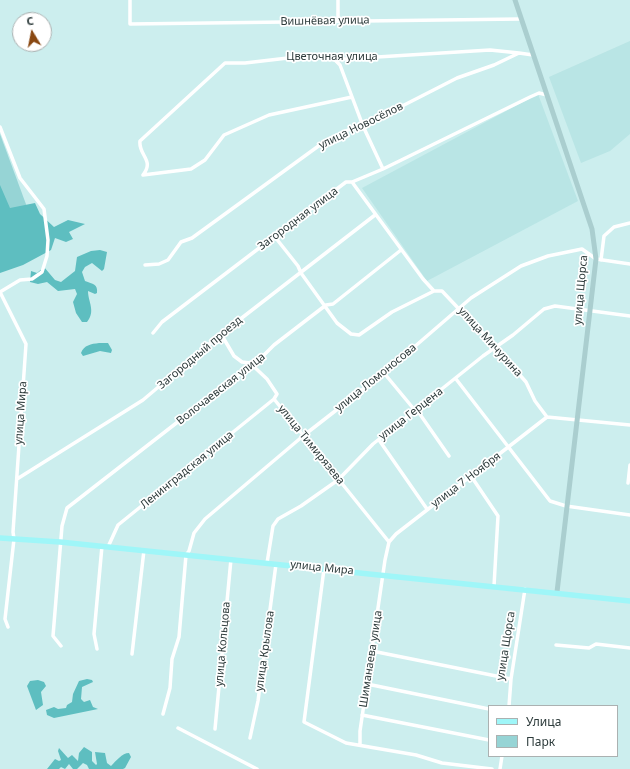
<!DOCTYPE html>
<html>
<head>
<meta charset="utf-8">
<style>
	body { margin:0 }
	#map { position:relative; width:630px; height:769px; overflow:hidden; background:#cee; font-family:"Noto Sans",sans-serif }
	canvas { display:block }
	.legend { position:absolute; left:488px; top:705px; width:130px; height:52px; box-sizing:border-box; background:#fff; border:1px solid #abb1b1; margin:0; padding:5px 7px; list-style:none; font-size:12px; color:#2d3b3b }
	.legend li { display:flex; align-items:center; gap:8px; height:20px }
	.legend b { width:20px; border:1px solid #abb1b1 }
	.north { position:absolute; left:12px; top:12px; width:40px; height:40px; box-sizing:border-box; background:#fff; border:1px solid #abb1b1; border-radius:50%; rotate:350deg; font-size:11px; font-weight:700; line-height:16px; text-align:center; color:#2d3b3b }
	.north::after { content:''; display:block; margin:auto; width:14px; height:18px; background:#894812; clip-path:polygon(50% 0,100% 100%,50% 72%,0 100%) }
</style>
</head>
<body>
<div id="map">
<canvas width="630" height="769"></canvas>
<ul class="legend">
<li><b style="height:5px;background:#9ff6f8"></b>Улица</li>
<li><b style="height:11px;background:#96d4d5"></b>Парк</li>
</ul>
<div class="north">С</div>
</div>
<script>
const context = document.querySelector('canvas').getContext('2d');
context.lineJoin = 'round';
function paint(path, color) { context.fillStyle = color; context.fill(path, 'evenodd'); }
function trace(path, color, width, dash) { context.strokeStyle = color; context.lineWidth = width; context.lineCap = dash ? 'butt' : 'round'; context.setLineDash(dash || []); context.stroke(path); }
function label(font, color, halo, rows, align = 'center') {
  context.font = font + ' "Noto Sans",sans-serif'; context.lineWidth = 3.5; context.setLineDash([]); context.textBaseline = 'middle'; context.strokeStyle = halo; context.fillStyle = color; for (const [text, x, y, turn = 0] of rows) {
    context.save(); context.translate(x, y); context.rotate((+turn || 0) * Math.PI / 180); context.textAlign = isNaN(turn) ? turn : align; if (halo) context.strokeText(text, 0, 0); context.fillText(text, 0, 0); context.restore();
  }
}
paint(new Path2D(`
	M630,41V134L610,151L581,163L549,77Z
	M538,94L578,201L427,281L362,188Z`), '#b9e5e5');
paint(new Path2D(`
	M0,134L40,242L0,261Z`), '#96d4d5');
paint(new Path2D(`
	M0,185L10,208L35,203L40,214L54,227L68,220L85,224L69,232L73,239L66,242L55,238L51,250L23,265L0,273Z
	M100,250L107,252L104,269L102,271L92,263L85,267L82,272L85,281C93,284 98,284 97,293L95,294L88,291C88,302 96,311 87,322H82L76,313L73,302L77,294L75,289L58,291L47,282L38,284L30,282L31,271L37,273L44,267L55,280L61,282L75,271L77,257L91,251Z
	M99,343H108L112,350L111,353L100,351L83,356L81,353C84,345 91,344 99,343Z
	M87,679L92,680L93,682L82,687L81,699L84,702L90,700L93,707L98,709L54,718L47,715L46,710L54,707L58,709L66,708L67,705L72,702L73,694L79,681Z
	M38,680L44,682L46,686L41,692L43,705L36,710L27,686L30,681Z
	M84,747L92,752V761L96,765L97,764L95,752L105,753L107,763L111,766C116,761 122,753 129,753L131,757L125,768L123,769H89L87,765L83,763L77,769H73L69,764L65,769L61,767L59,769H47L55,759L59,761L61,760L58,751L59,748L68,758L72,755L78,761L79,753Z`), '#5ebec0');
trace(new Path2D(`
	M130,0V24L520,19
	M338,0V21
	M334,59L340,65L363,126L383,169
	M0,127L20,178L44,209L48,240L47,256L42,272L32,279L20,280L0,292L26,344L13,532L14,539L5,619L8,627
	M143,175C155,160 138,155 140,141L225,63H245L305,56L345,59L490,50L519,53
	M143,175L191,169L205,160L224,135L269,115L352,97
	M352,182L423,279L434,291H442L458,308H461L526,382L535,401L547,417
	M275,237L298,266L301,273L337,323L351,334L359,335L392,312L434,291
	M601,260L604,236L614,227L630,223
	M145,265L159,264L168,260L181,242L192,238L324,142L356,126H363L457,78L494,65L519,53L533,55
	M153,333L162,322L346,182H352L383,169L530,97L539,93L547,95
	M221,334L234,356L242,362L250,363L267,379L277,394L274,399L389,542
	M384,373L413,408L417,410L449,456
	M456,379L550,501L566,506L630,515
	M379,440L427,509
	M471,476L498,516L494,586
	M17,479L143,400L221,334L375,215
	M628,483L630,465
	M108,547L118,525L274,399
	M267,563L273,526L278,519L301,506L338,480L373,444L483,356L513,335L544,309L555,306L630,316
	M324,569L304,722L346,743L416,755L442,763L492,769
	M556,645L589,648L596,644L630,648
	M61,646L53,636L62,526L67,508L206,400L229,381L252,367L274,345L326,305L333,304L401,250
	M97,649L94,634L102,546
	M372,651L511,679
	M132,654L144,550
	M367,684L489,709
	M509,706L511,679L525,589
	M163,714L170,688L172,659L179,637L186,555L189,551L194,533L205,519L303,436L384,373L471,298L521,266L548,256L582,249L596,259L630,264
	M362,715L489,740
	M178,728L257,769
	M215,729L231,559
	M250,738L258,701L276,564
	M360,744V731L385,560L389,542L396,534L547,417L630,425
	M500,769L502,756`), '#fff', 3.5);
trace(new Path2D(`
	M515,0L592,229L596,259L557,592`), '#aacecf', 5);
trace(new Path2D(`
	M0,538L60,542L630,601`), '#9ff6f8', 5.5);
label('11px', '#2d3b3b', '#fff', [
	["Вишнёвая улица",325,21,-1],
	["Цветочная улица",332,57],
	["улица Новосёлов",361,126,-26],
	["Загородная улица",298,219,-37],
	["улица Щорса",581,290,-85],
	["улица Мичурина",490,342,48],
	["Загородный проезд",200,353,-40],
	["улица Ломоносова",376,378,-39],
	["Волочаевская улица",221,389,-38],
	["улица Мира",21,413,-86],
	["улица Герцена",411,414,-38],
	["улица Тимирязева",311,445,51],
	["Ленинградская улица",187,470,-39],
	["улица 7 Ноября",466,480,-37],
	["улица Мира",322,568,6],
	["улица Кольцова",223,644,-85],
	["улица Щорса",506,646,-81],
	["улица Крылова",265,651,-82],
	["Шиманаева улица",371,659,-81]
]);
</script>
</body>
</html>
